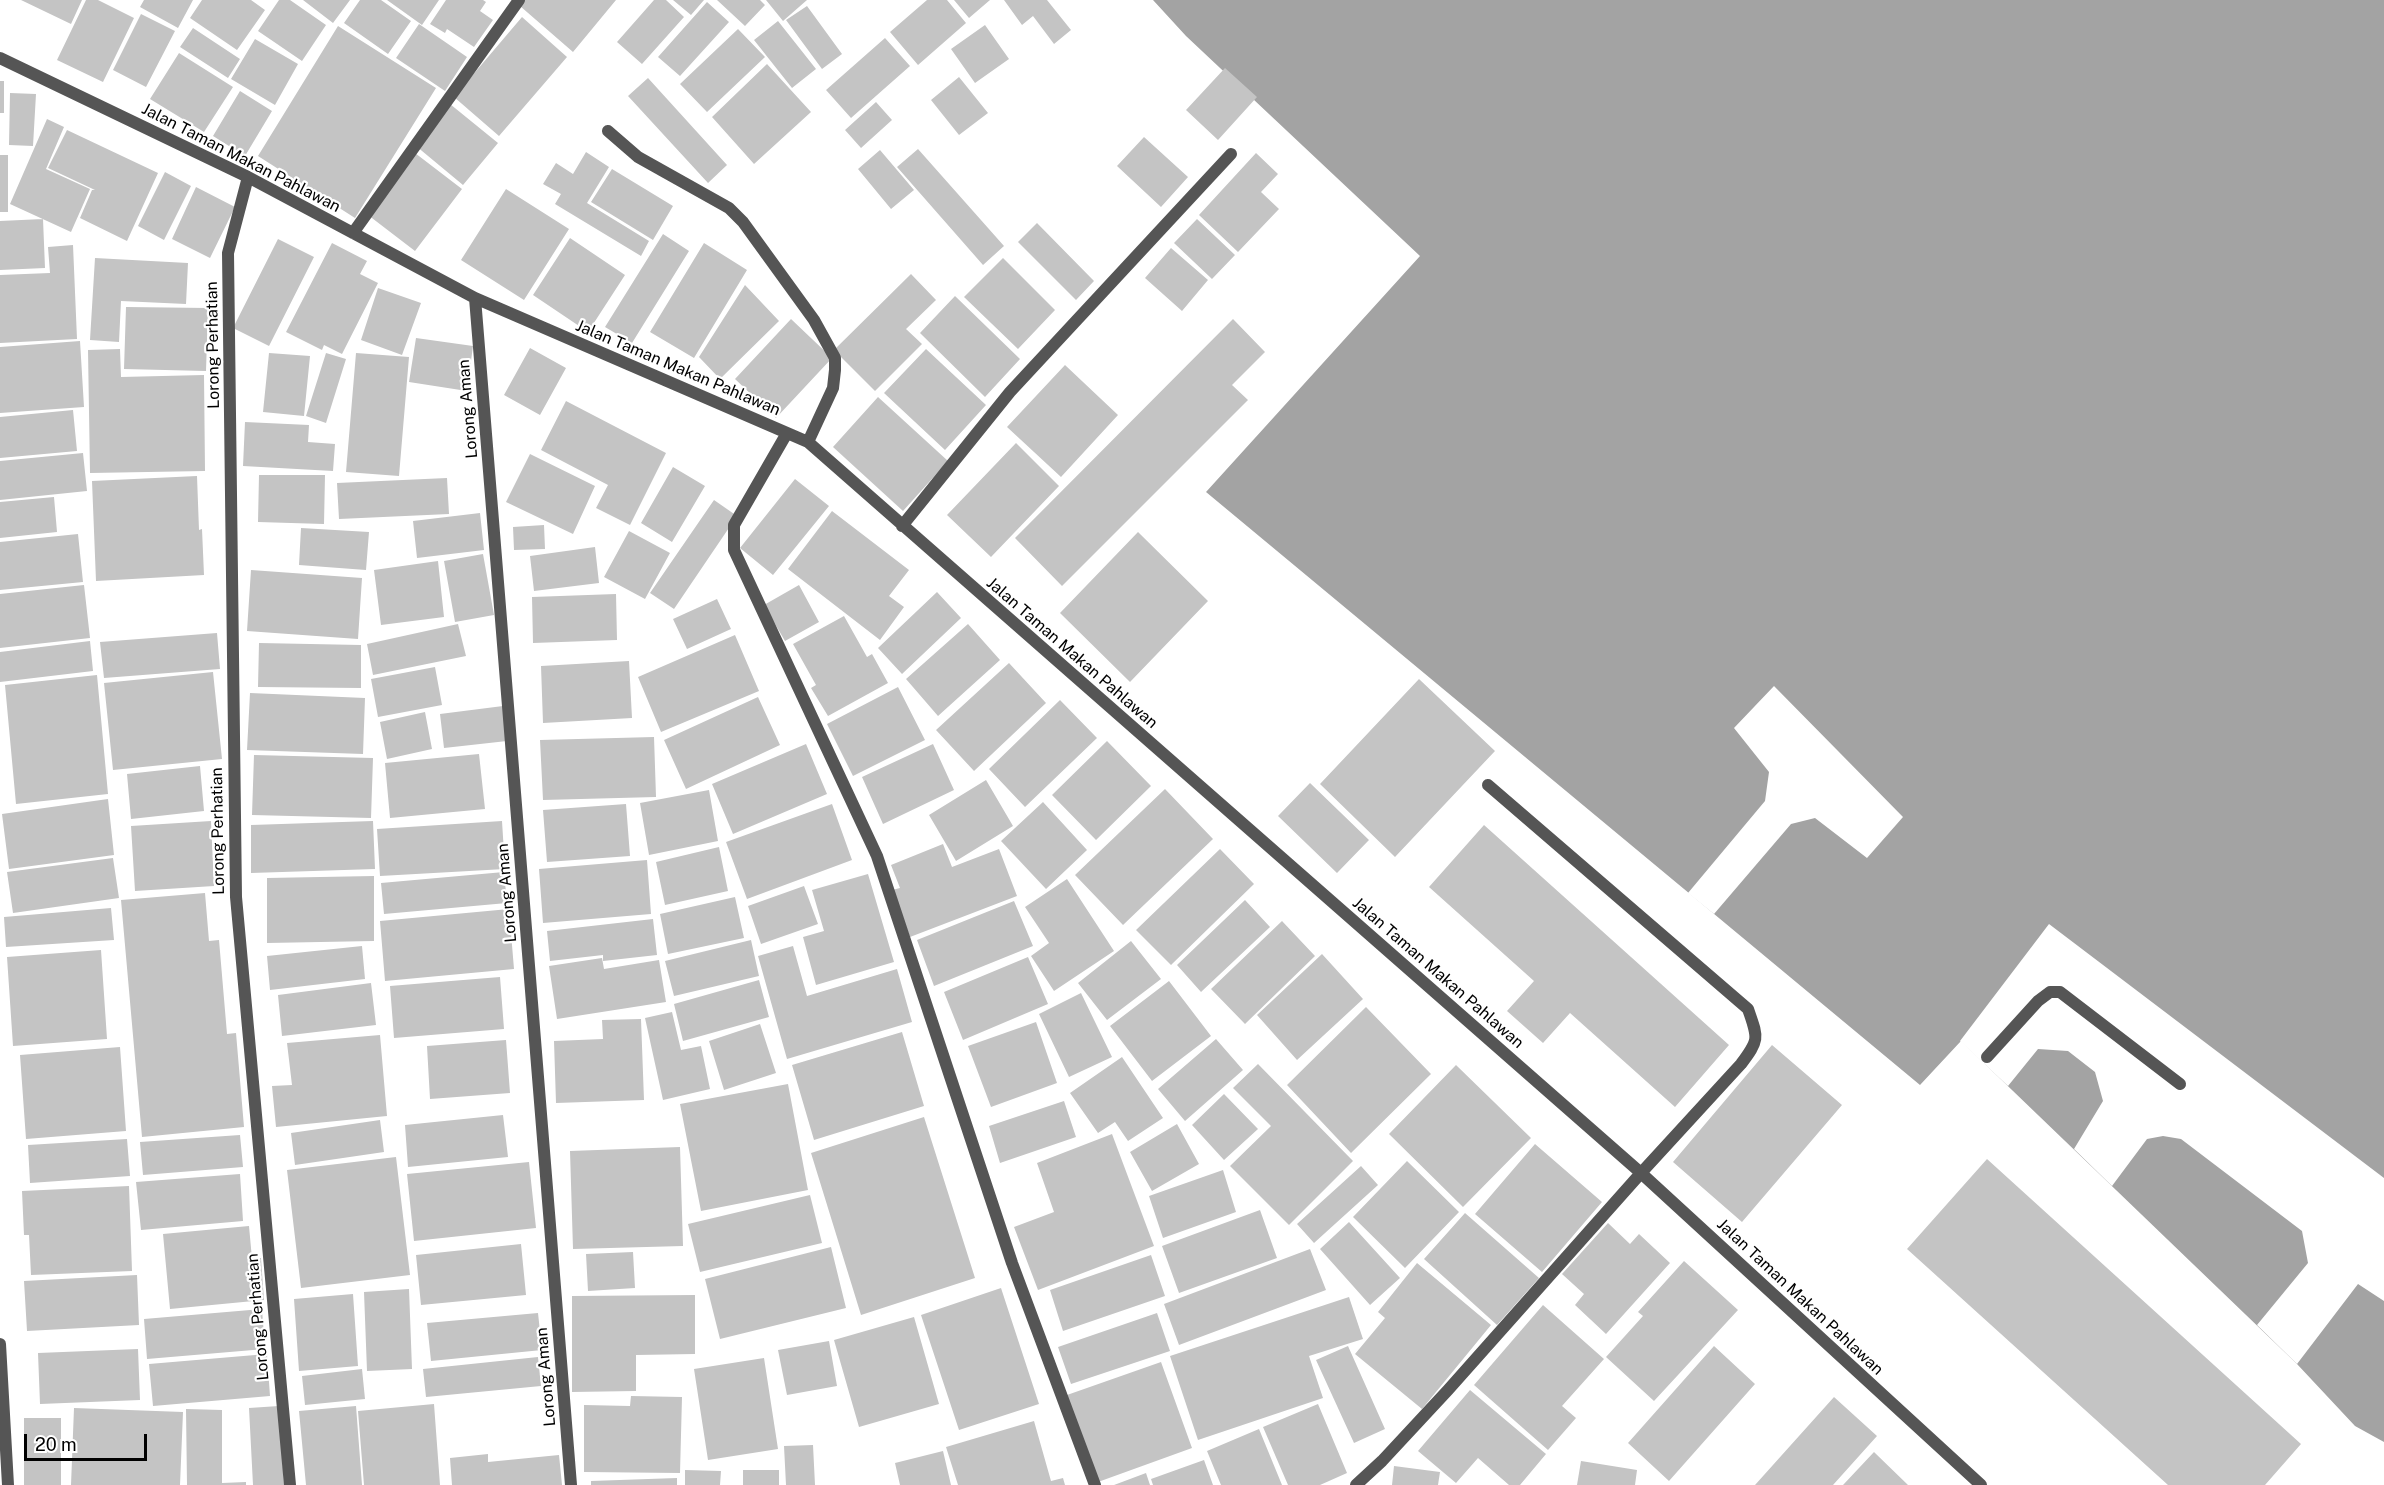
<!DOCTYPE html>
<html>
<head>
<meta charset="utf-8">
<style>
	body { margin:0 }
	#map { position:relative; width:2384px; height:1485px; overflow:hidden; background:#fff; font-family:"Public Sans",sans-serif }
	canvas { display:block }
	.scale { position:absolute; left:24px; top:1434px; width:123px; height:27px; box-sizing:border-box; border:3px solid #000; border-top:0; padding-left:8px; font-size:18px; line-height:21px; white-space:nowrap; color:#000; -webkit-text-stroke:4px #fff; paint-order:stroke }
</style>
</head>
<body>
<div id="map">
<canvas width="2384" height="1485"></canvas>
<div class="scale">20 m</div>
</div>
<script>
const context = document.querySelector('canvas').getContext('2d');
context.lineJoin = 'round';
function paint(path, color) { context.fillStyle = color; context.fill(path, 'evenodd'); }
function trace(path, color, width, dash) { context.strokeStyle = color; context.lineWidth = width; context.lineCap = dash ? 'butt' : 'round'; context.setLineDash(dash || []); context.stroke(path); }
function label(font, color, halo, rows, align = 'center') {
  context.font = font + ' "Public Sans",sans-serif'; context.lineWidth = 4.5; context.setLineDash([]); context.textBaseline = 'middle'; context.strokeStyle = halo; context.fillStyle = color; for (const [text, x, y, turn = 0] of rows) {
    context.save(); context.translate(x, y); context.rotate((+turn || 0) * Math.PI / 180); context.textAlign = isNaN(turn) ? turn : align; if (halo) context.strokeText(text, 0, 0); context.fillText(text, 0, 0); context.restore();
  }
}
paint(new Path2D(`
	M1153,0H2384V1442L2355,1426L2297,1364L1961,1041L1920,1085L1206,492L1420,256L1186,36Z`), '#a3a3a3');
paint(new Path2D(`
	M1774,686L1903,817L1867,858L1815,818L1791,824L1714,914L1688,893L1765,801L1769,772L1734,728Z
	M2049,924L2384,1178V1301L2358,1284L2297,1364L2257,1325L2308,1263L2302,1231L2181,1139L2163,1136L2147,1139L2112,1186L2074,1149L2103,1101L2095,1072L2068,1051L2038,1049L2008,1086L1960,1041Z`), '#fff');
paint(new Path2D(`
	M21,0H82L71,24Z
	M86,0H98L134,18L103,82L57,60Z
	M144,0H193L178,28L140,7Z
	M202,0H251L265,10L237,50L190,18Z
	M279,0H290L326,25L302,61L258,31Z
	M303,0H350L333,23Z
	M360,0H381L411,21L388,54L344,23Z
	M387,0H439L422,25Z
	M446,0H483L486,2L480,11L493,20L474,47L447,29L445,33L430,24Z
	M525,0H616L573,52L520,6Z
	M654,0H666L684,17L642,64L617,42Z
	M673,0H704L691,15Z
	M717,0H760L765,5L745,26Z
	M766,0H807L783,21Z
	M927,0H947L966,23L918,65L890,32Z
	M954,0H990L969,18Z
	M1004,0H1047L1071,30L1054,44L1033,16L1022,25Z
	M707,2L729,22L680,76L658,57Z
	M807,6L842,54L822,69L786,20Z
	M141,14L175,31L146,87L113,70Z
	M522,17L567,57L499,136L454,97Z
	M778,21L816,69L792,88L754,40Z
	M419,24L467,57L445,91L396,58Z
	M985,25L1009,59L975,83L951,49Z
	M338,26L436,88L355,218L258,156Z
	M193,28L240,59L228,78L180,47Z
	M738,29L765,57L707,112L680,84Z
	M885,38L910,66L851,118L826,90Z
	M255,39L298,64L275,105L231,79Z
	M179,53L233,87L204,132L150,99Z
	M767,64L811,112L754,164L712,117Z
	M1225,68L1257,97L1218,140L1186,110Z
	M959,77L988,113L959,135L931,100Z
	M648,78L727,165L708,183L628,96Z
	M0,81H4V113H0Z
	M240,91L272,111L245,156L213,136Z
	M10,93L36,94L33,146L9,145Z
	M876,102L892,120L861,148L845,130Z
	M450,104L498,143L463,185L416,146Z
	M47,119L64,127L46,169L90,189L71,232L10,204Z
	M67,130L158,173L127,241L80,218L92,190H95L48,168Z
	M1144,137L1188,177L1161,207L1117,166Z
	M918,149L1004,246L983,265L897,167Z
	M880,150L914,190L891,209L858,169Z
	M586,152L609,167L587,203L649,241L641,256L555,204L561,194L543,184L556,163L573,174Z
	M415,153L462,189L415,251L368,215Z
	M1256,153L1278,174L1261,192L1279,209L1238,252L1199,215Z
	M0,155H8V212H0Z
	M612,169L673,206L653,240L591,202Z
	M165,172L191,186L164,240L138,226Z
	M196,187L235,207L210,258L172,239Z
	M506,189L569,229L524,300L461,260Z
	M43,219L45,268L0,270V221Z
	M1197,219L1235,255L1212,279L1174,243Z
	M1037,223L1094,281L1076,300L1018,242Z
	M663,234L689,251L632,343L605,327Z
	M570,238L625,275L588,332L533,295Z
	M278,239L314,257L269,346L233,328Z
	M332,243L367,261L360,274L378,283L342,354L324,345L322,350L286,332Z
	M704,243L747,270L694,358L650,332Z
	M73,245L77,339L0,343V275L50,273L48,247Z
	M1171,248L1208,280L1182,311L1145,278Z
	M95,258L188,263L186,304L121,301L119,342L90,340Z
	M1003,258L1055,310L1018,349L964,297Z
	M911,274L936,300L906,329L922,344L875,391L834,350Z
	M745,285L779,321L720,379L699,357Z
	M378,288L421,303L402,355L361,340Z
	M955,296L1020,359L985,397L920,333Z
	M126,307L208,308L206,371L124,369Z
	M791,319L832,358L776,418L735,379Z
	M1233,319L1265,352L1232,385L1248,400L1062,586L1015,538Z
	M416,338L473,346L467,391L409,382Z
	M80,341L84,407L0,413V347Z
	M530,348L566,368L540,415L504,395Z
	M120,349L121,377L204,375L205,471L90,473L88,350Z
	M926,349L986,405L945,450L884,393Z
	M269,353L310,356L304,416L263,412Z
	M326,353L346,359L326,423L306,416Z
	M356,353L409,357L399,476L346,472Z
	M1065,365L1118,415L1061,477L1007,427Z
	M878,397L948,461L903,511L833,447Z
	M566,401L666,453L630,525L596,508L608,485L541,450Z
	M73,410L77,451L0,458V417Z
	M245,422L309,425L308,442L335,444L333,471L243,466Z
	M1016,443L1059,486L991,557L947,515Z
	M83,453L87,491L0,500V461Z
	M530,454L595,486L573,534L506,502Z
	M673,467L705,486L672,542L641,523Z
	M259,475H325L324,524L258,522Z
	M197,476L199,530L202,529L204,575L96,581L92,481Z
	M447,478L449,514L339,519L337,483Z
	M795,479L829,506L773,575L740,548Z
	M54,497L57,532L0,538V502Z
	M714,500L737,516L674,609L650,593Z
	M832,511L909,570L889,596L904,607L880,640L788,569Z
	M480,513L484,550L417,558L413,521Z
	M544,525L545,549L514,550L513,527Z
	M301,528L369,532L366,570L299,565Z
	M629,531L670,553L645,599L604,577Z
	M1138,532L1208,601L1130,682L1060,613Z
	M78,534L83,582L0,590V542Z
	M595,547L599,583L534,591L530,556Z
	M483,554L494,615L455,622L444,561Z
	M438,561L444,617L381,625L374,570Z
	M251,570L362,578L358,639L247,631Z
	M84,585L90,638L0,648V594Z
	M799,585L819,622L785,641L764,605Z
	M937,592L961,618L902,674L878,648Z
	M616,594L617,640L533,643L532,597Z
	M717,599L731,629L687,649L673,619Z
	M844,616L867,657L872,654L888,683L828,716L811,688L816,685L793,644Z
	M458,624L466,656L373,675L367,644Z
	M968,624L1000,660L938,716L906,679Z
	M217,633L220,669L104,678L100,642Z
	M735,635L759,691L661,732L638,677Z
	M90,641L93,671L0,682V652Z
	M259,643L361,645V688L258,687Z
	M629,661L632,718L543,723L541,666Z
	M1009,663L1046,703L974,771L936,730Z
	M435,667L442,705L378,717L371,679Z
	M213,672L222,759L113,770L104,683Z
	M97,675L108,794L16,804L5,685Z
	M1419,679L1495,751L1395,857L1320,784Z
	M898,687L925,740L853,776L827,724Z
	M250,693L365,698L363,754L247,750Z
	M758,697L780,745L686,789L664,740Z
	M1060,700L1097,738L1025,807L989,769Z
	M503,706L507,741L444,748L440,714Z
	M425,712L432,749L387,759L380,722Z
	M654,737L656,797L543,800L540,740Z
	M1107,741L1151,786L1096,840L1052,795Z
	M806,744L827,794L733,834L712,784Z
	M933,744L954,790L883,824L862,777Z
	M479,754L485,809L390,818L385,763Z
	M254,755L373,758L371,818L252,815Z
	M200,766L204,811L131,819L127,774Z
	M986,780L1013,826L956,861L929,815Z
	M1310,783L1369,840L1337,873L1278,816Z
	M1165,789L1213,839L1123,925L1075,875Z
	M709,790L718,841L649,855L640,803Z
	M108,799L114,855L9,869L2,814Z
	M1043,802L1087,850L1046,889L1001,841Z
	M626,804L630,856L547,862L543,810Z
	M832,804L852,860L747,899L726,842Z
	M211,821L214,886L135,891L131,826Z
	M373,821L375,869L251,873V825Z
	M502,821L505,869L380,876L377,829Z
	M1484,825L1729,1045L1675,1107L1570,1013L1543,1043L1507,1011L1534,981L1429,887Z
	M943,844L952,867L999,849L1017,896L910,937L892,890L900,888L891,865Z
	M719,847L728,891L665,905L656,862Z
	M1220,849L1254,884L1171,965L1136,930Z
	M113,858L119,898L13,913L7,872Z
	M647,860L651,914L543,923L539,869Z
	M504,872L507,903L384,914L381,883Z
	M868,874L894,962L816,985L803,937L824,931L812,890Z
	M374,876V941L267,943V878Z
	M1067,879L1114,951L1054,991L1031,956L1049,943L1025,907Z
	M804,886L818,924L761,944L748,906Z
	M205,893L209,941L219,940L227,1034L236,1033L244,1127L142,1137L121,900Z
	M735,897L744,938L668,954L660,914Z
	M1245,900L1270,927L1201,992L1177,965Z
	M1014,901L1033,946L934,986L917,940Z
	M111,908L114,940L6,947L4,917Z
	M509,909L514,969L385,981L380,921Z
	M653,919L657,955L603,961V955L550,961L547,931Z
	M1282,921L1315,956L1245,1024L1211,989Z
	M751,940L759,976L674,996L665,961Z
	M1131,941L1161,979L1107,1020L1078,983Z
	M362,946L365,979L270,990L267,956Z
	M793,946L807,996L897,969L912,1022L787,1059L758,956Z
	M101,950L107,1039L13,1046L7,957Z
	M1322,954L1363,999L1297,1060L1257,1015Z
	M1028,957L1048,1004L963,1040L944,992Z
	M602,958L604,969L659,960L666,1002L557,1019L549,966Z
	M500,977L504,1029L394,1038L390,986Z
	M759,980L769,1017L683,1041L674,1004Z
	M1169,981L1211,1036L1152,1081L1110,1026Z
	M371,983L376,1025L282,1036L278,995Z
	M1081,993L1112,1057L1069,1077L1039,1014Z
	M1366,1007L1431,1074L1351,1153L1287,1085Z
	M672,1012L681,1050L701,1046L710,1089L663,1100L645,1018Z
	M641,1019L644,1100L556,1103L554,1041L603,1039L602,1020Z
	M1036,1022L1057,1083L991,1107L968,1046Z
	M760,1024L776,1073L724,1090L709,1041Z
	M902,1032L924,1106L814,1140L792,1065Z
	M380,1035L387,1116L276,1127L272,1086L292,1085L287,1043Z
	M1216,1039L1243,1070L1185,1121L1158,1089Z
	M506,1040L510,1093L430,1099L427,1046Z
	M1772,1045L1842,1105L1742,1222L1673,1162Z
	M120,1047L126,1131L26,1139L20,1055Z
	M1122,1057L1163,1118L1128,1141L1115,1122L1098,1133L1070,1093Z
	M1258,1064L1353,1161L1289,1225L1230,1166L1271,1126L1233,1088Z
	M1456,1065L1531,1138L1463,1207L1389,1134Z
	M788,1084L808,1190L701,1211L680,1104Z
	M1224,1094L1258,1129L1224,1160L1192,1125Z
	M1064,1101L1076,1137L1000,1163L989,1126Z
	M503,1115L508,1157L408,1167L405,1125Z
	M924,1117L975,1278L861,1315L811,1153Z
	M380,1120L384,1152L295,1165L291,1133Z
	M1177,1124L1199,1164L1152,1191L1130,1152Z
	M1112,1134L1154,1246L1038,1290L1014,1227L1054,1212L1037,1163Z
	M240,1135L243,1167L143,1175L140,1142Z
	M127,1139L130,1176L30,1183L28,1145Z
	M1535,1144L1602,1202L1542,1272L1475,1214Z
	M680,1147L683,1246L573,1249L570,1151Z
	M396,1157L410,1275L301,1288L287,1170Z
	M1987,1159L2301,1444L2265,1485H2168L1907,1249Z
	M1407,1161L1459,1212L1405,1268L1353,1217Z
	M529,1162L536,1228L414,1241L407,1174Z
	M1361,1166L1378,1185L1314,1243L1297,1224Z
	M1223,1170L1236,1212L1163,1238L1149,1196Z
	M240,1174L243,1221L141,1230L136,1182Z
	M129,1186L132,1271L31,1275L29,1235H24L22,1191Z
	M810,1195L822,1243L700,1272L688,1224Z
	M1260,1210L1277,1258L1179,1293L1162,1246Z
	M1465,1213L1539,1278L1497,1325L1424,1259Z
	M1349,1222L1400,1278L1370,1305L1320,1249Z
	M1608,1223L1630,1244L1639,1234L1670,1263L1606,1334L1575,1305L1584,1294L1562,1274Z
	M249,1226L252,1259L261,1258L264,1300L170,1309L163,1234Z
	M521,1244L526,1295L421,1305L416,1255Z
	M831,1247L846,1308L720,1339L705,1279Z
	M1310,1249L1326,1290L1179,1345L1164,1304Z
	M633,1252L635,1288L588,1291L586,1254Z
	M1151,1255L1165,1296L1063,1331L1050,1290Z
	M1684,1261L1738,1310L1654,1401L1606,1357L1643,1316L1638,1312Z
	M1417,1263L1491,1325L1422,1409L1355,1354L1385,1318L1378,1312Z
	M137,1275L139,1325L27,1331L24,1281Z
	M1001,1288L1039,1404L959,1430L921,1315Z
	M409,1289L412,1369L367,1371L364,1292Z
	M353,1294L358,1366L299,1371L294,1299Z
	M695,1295V1354L636,1355V1391L572,1392V1296Z
	M1349,1297L1363,1339L1309,1356L1323,1398L1198,1440L1170,1356Z
	M1543,1305L1604,1359L1562,1406L1576,1418L1548,1450L1474,1385Z
	M262,1309L265,1349L147,1359L144,1319Z
	M538,1313L542,1350L431,1361L427,1323Z
	M1157,1313L1170,1351L1071,1384L1058,1347Z
	M914,1317L939,1404L859,1427L834,1340Z
	M829,1341L837,1386L787,1395L778,1350Z
	M1348,1346L1385,1429L1354,1443L1316,1360Z
	M1714,1346L1755,1384L1669,1481L1628,1443Z
	M138,1349L140,1400L40,1404L38,1353Z
	M267,1354L270,1396L153,1406L149,1364Z
	M538,1357L541,1386L426,1397L423,1369Z
	M764,1358L778,1449L708,1460L694,1369Z
	M1161,1362L1192,1448L1098,1482L1067,1395Z
	M362,1369L365,1399L305,1405L302,1376Z
	M1470,1390L1546,1454L1520,1485H1509L1478,1458L1456,1483L1418,1451Z
	M631,1396L682,1397L680,1473L584,1472V1405L630,1406Z
	M1834,1397L1877,1436L1833,1485H1755Z
	M434,1404L440,1485H364L358,1411Z
	M1318,1404L1347,1473L1320,1485H1288L1263,1427Z
	M279,1406L284,1485H253L249,1408Z
	M356,1406L362,1485H306L299,1411Z
	M74,1408L183,1412L180,1485H71Z
	M186,1409L222,1410V1483L246,1482V1485H187Z
	M24,1418H61V1485H24Z
	M1034,1421L1051,1481L1063,1478L1065,1485H958L946,1447Z
	M1259,1429L1282,1485H1221L1207,1451Z
	M813,1445L815,1485H786L784,1446Z
	M943,1451L951,1485H900L895,1463Z
	M1874,1452L1908,1485H1843Z
	M488,1454V1462L559,1455L562,1485H452L450,1458Z
	M1204,1460L1213,1485H1153L1151,1479Z
	M1581,1461L1637,1470L1635,1485H1577Z
	M1394,1466L1440,1472L1438,1485H1392Z
	M685,1470L721,1471L720,1485H685Z
	M743,1470H779V1485H743Z
	M1146,1473L1150,1485H1114Z
	M677,1478V1485H591V1481Z`), '#c4c4c4');
trace(new Path2D(`
	M1488,785L1748,1009C1758,1038 1760,1039 1741,1064L1641,1173
	M1987,1057L2038,1001L2050,992H2060L2180,1084`), '#555', 12);
trace(new Path2D(`
	M0,58L248,177L475,298L808,442L1641,1173L1981,1485
	M608,131L638,157L729,208L743,222L814,320L835,358V370L833,388L808,442
	M248,177L228,253L236,897L290,1485
	M353,233L519,0
	M475,298L571,1485
	M787,433L734,525V550L877,856L1012,1263L1095,1485
	M902,526L1010,392L1231,154
	M0,1344L8,1485
	M1356,1485L1382,1461L1448,1390L1641,1173`), '#555', 12);
label('16px', '#000', '#fff', [
	["Jalan Taman Makan Pahlawan",241,158,27],
	["Lorong Perhatian",213,345,-91],
	["Jalan Taman Makan Pahlawan",678,368,23],
	["Lorong Aman",468,409,-95],
	["Jalan Taman Makan Pahlawan",1072,653,41],
	["Lorong Perhatian",218,831,-91],
	["Lorong Aman",507,893,-95],
	["Jalan Taman Makan Pahlawan",1438,973,41],
	["Jalan Taman Makan Pahlawan",1800,1297,43],
	["Lorong Perhatian",258,1317,-95],
	["Lorong Aman",546,1377,-95]
]);
</script>
</body>
</html>
